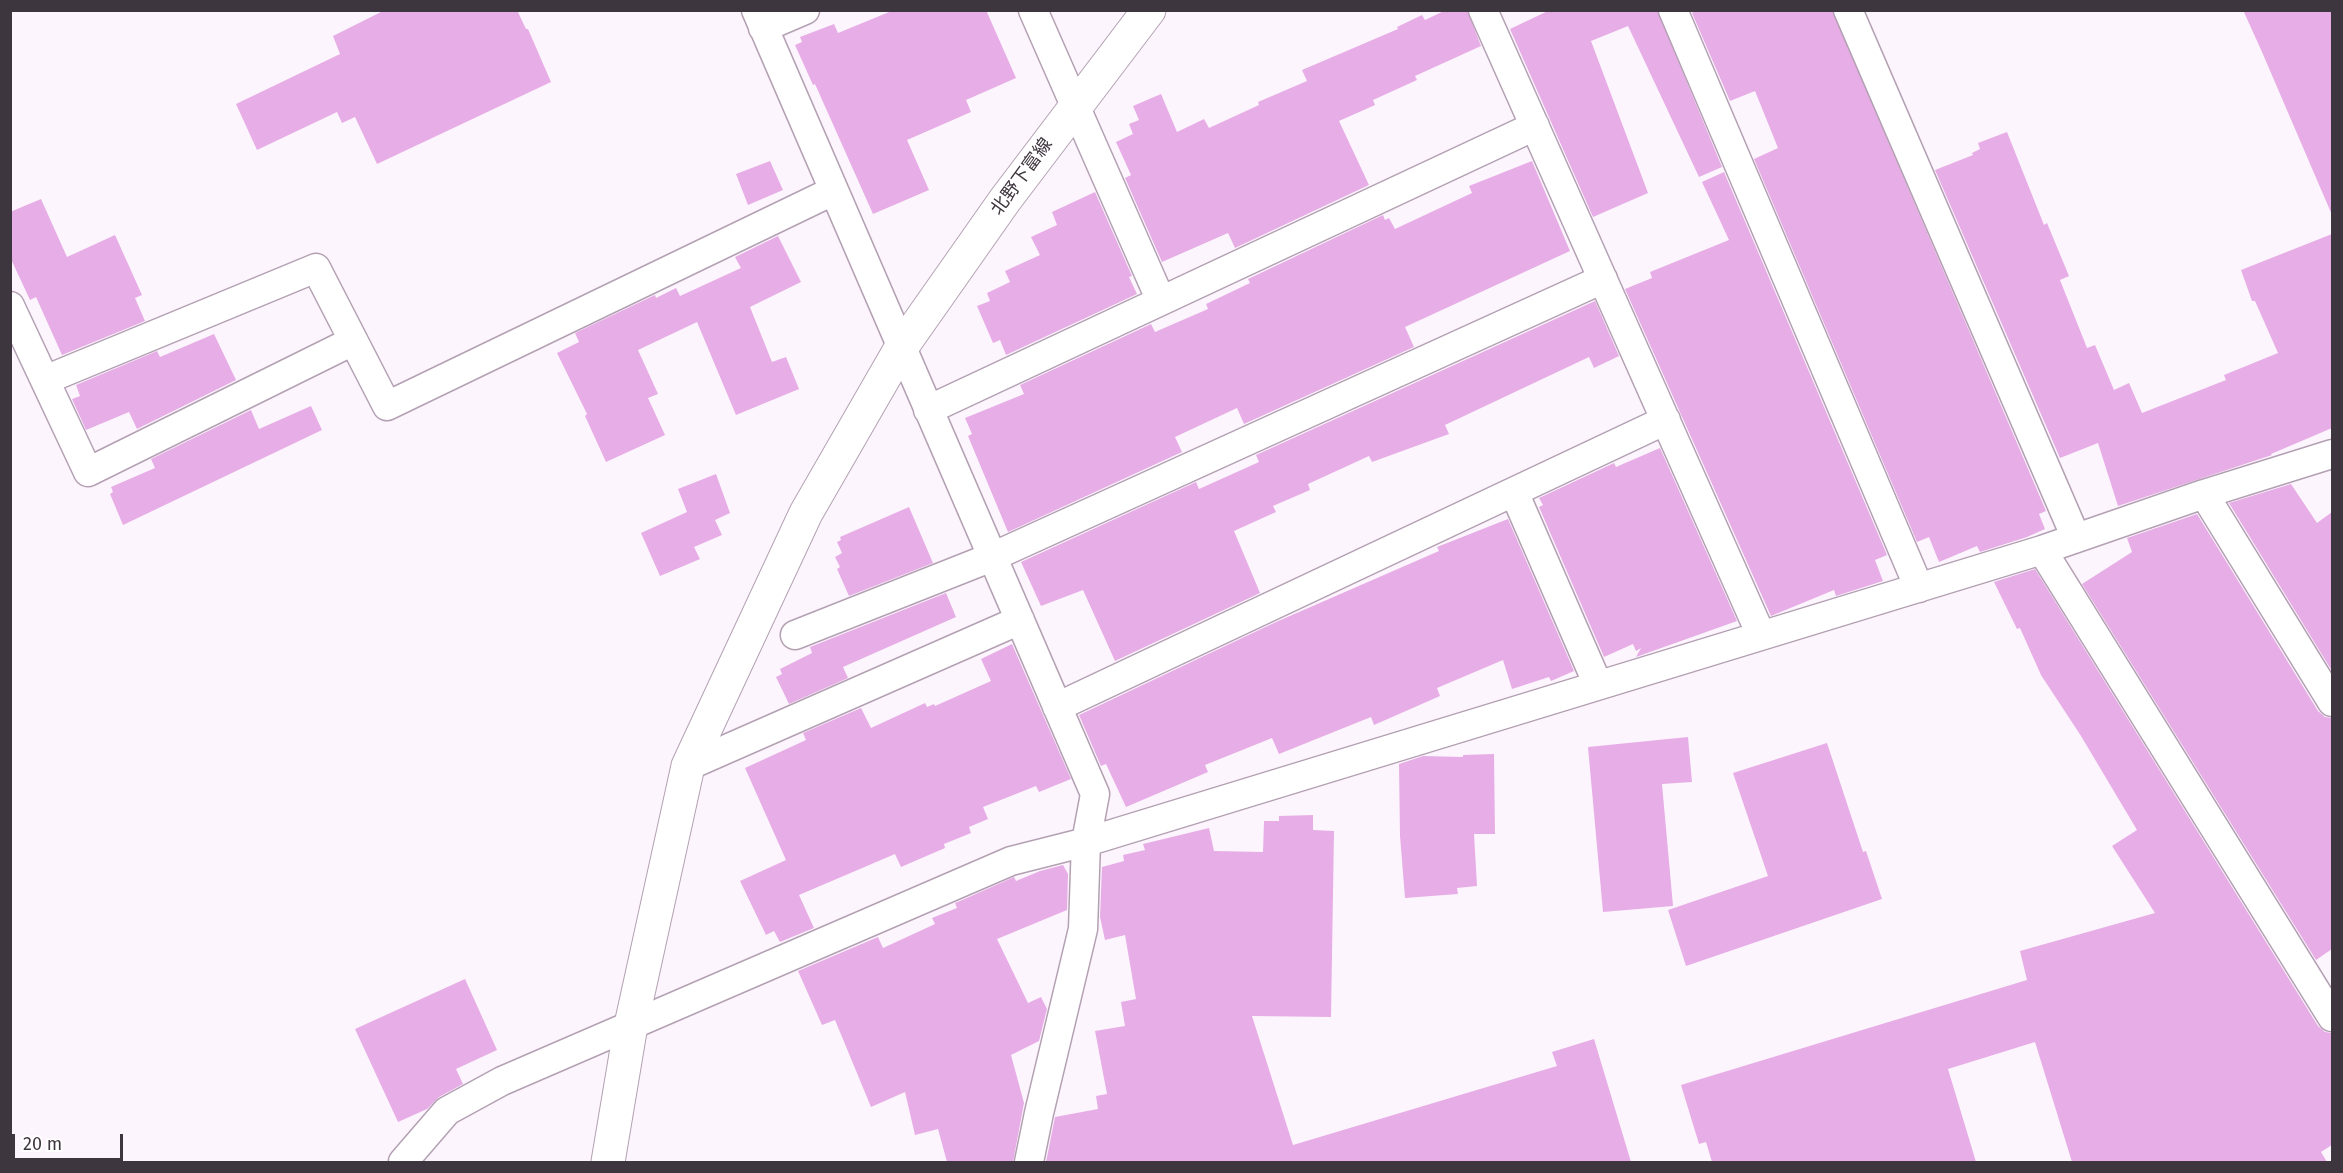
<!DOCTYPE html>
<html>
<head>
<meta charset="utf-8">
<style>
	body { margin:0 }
	#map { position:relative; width:2343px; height:1173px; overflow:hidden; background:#fdf5fd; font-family:"Fira Sans",sans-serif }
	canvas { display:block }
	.frame { position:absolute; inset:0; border:12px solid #3e363e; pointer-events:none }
	.scale { position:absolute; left:12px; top:1134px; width:111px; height:27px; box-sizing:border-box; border:3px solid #3e363e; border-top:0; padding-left:8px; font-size:18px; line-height:21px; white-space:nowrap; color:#3e363e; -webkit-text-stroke:4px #fff; paint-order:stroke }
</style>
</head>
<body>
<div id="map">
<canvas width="2343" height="1173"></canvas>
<div class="frame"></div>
<div class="scale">20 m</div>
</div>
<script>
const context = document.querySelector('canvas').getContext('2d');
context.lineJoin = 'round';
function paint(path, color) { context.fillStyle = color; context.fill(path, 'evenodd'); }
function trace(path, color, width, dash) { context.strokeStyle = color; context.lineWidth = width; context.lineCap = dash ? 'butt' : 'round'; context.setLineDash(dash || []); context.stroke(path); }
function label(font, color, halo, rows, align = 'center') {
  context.font = font + ' "Fira Sans","Noto Sans JP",sans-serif'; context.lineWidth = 6; context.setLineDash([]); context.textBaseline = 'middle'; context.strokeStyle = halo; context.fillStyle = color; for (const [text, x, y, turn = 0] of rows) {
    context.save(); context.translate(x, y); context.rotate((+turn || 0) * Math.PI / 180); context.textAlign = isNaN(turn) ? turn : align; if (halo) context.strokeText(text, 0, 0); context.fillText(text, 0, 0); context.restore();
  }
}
paint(new Path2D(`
	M385,10H517L526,29H528L551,82L377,164L355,117L342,123L337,112L257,150L236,104L340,54L333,36Z
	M894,10H986L1016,78L966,100L971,112L907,140L929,190L873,214L815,84L813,85L795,45L802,42L800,37L834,24L838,33Z
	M1446,10H1467L1481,46L1415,76L1417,80L1373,100L1375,105L1339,121L1369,185L1235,248L1228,233L1162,262L1125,178L1131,175L1116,142L1133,134L1129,124L1139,120L1133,106L1161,94L1177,132L1204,119L1209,128L1259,105L1258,102L1307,81L1302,70L1398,29L1397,27L1422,15L1425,20Z
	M1550,10H1657L1722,167L1699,177L1628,26L1591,41L1648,193L1593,217L1510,29Z
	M1697,10H1832L2046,511L2039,514L2045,529L2027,537L1980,552L1977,546L1939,562L1929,537L1917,542L1754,159L1778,148L1755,91L1730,101L1692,13Z
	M2243,10H2332V215L2262,52Z
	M2007,132L2044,225L2047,223L2069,276L2060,280L2087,348L2095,345L2114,390L2129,383L2142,413L2226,380L2224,375L2278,353L2255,301H2252L2241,270L2332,234V428L2271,454L2272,455L2118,506L2098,443L2060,458L1935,170L1973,155L1972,153L1980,149L1978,143Z
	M770,161L783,190L748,205L736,174Z
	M1532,161L1570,251L1405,327L1414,347L1244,424L1237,408L1175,437L1182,452L1008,532L968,436L972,434L965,418L1024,394L1020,385L1151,324L1155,332L1208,309L1206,304L1250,283L1248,279L1383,215L1385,220L1389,218L1395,229L1472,193L1469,186Z
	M1724,172L1887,555L1875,560L1883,581L1836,596L1834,590L1771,616L1625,289L1652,278L1650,272L1729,240L1702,182Z
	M1095,192L1132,276L1129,277L1137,294L1006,355L1000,340L993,343L977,306L990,301L987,293L1010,282L1005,271L1040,255L1031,237L1057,225L1052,212Z
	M41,199L67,257L115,235L142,295L135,298L145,321L62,355L36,297L30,300L10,257V212Z
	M778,236L801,282L750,307L772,362L786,357L799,389L736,415L697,322L638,350L658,394L648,398L665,435L606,462L585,416L587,414L557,353L579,342L575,333L655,295L656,298L676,288L680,296L741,268L735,257Z
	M1595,301L1619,356L1594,368L1589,357L1445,425L1449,434L1372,462L1369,456L1308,484L1310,490L1273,506L1276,512L1234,531L1260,593L1115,661L1083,590L1041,606L1021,562L1196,482L1199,489L1259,462L1256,455Z
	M214,334L236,380L137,429L129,412L86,430L72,399L80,396L76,385L157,351L160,357Z
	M311,406L322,430L123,525L110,494L113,492L111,487L155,468L151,459L251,410L259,429Z
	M1660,448L1737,621L1636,657L1641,648L1636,651L1633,644L1604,657L1539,507L1543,505L1539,498L1614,463L1616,467Z
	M716,474L730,513L715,520L722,535L694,547L700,559L660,576L641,533L687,512L678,489Z
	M2291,484L2317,523L2332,512V671L2229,503Z
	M909,507L933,563L849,596L837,569L840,567L835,557L842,553L837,542L841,540L840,537Z
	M2197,514L2318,711L2325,717L2332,718V949L2316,960L2082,584L2132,552L2127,538Z
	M1508,519L1574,671L1551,681L1549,677L1512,689L1503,660L1437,688L1440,696L1374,725L1371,717L1279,754L1272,738L1205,765L1208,772L1126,807L1106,764L1101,766L1079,715L1276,622L1439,551L1437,547Z
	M2035,569L2318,1026L2325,1032L2332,1033V1145L2321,1152L2327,1162H2072L2035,1042L1948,1069L1976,1162H1712L1706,1142L1699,1144L1681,1085L2027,980L2020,951L2155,913L2112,846L2137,830L2081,736L2041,675L2020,628L2017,629L1994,582Z
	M946,593L956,617L843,667L848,678L789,704L776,677L782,674L780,669L812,653L810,647Z
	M1012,644L1071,779L1039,792L1036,786L983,807L988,819L969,827L971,833L944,844L945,848L901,867L895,854L799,895L814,928L780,942L774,931L766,935L740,881L786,860L745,768L806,740L803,733L861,708L871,728L925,703L927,707L934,704L935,706L991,681L981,659Z
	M1688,737L1692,782L1662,784L1673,906L1603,912L1588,747Z
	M1827,743L1863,852L1866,851L1882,899L1686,966L1668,910L1768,876L1733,773Z
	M1494,754L1495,834H1474L1477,886L1457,888L1458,894L1405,898L1400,836L1399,764L1423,756L1463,757V755Z
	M1313,815V830L1334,831L1331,1017L1252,1016L1293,1145L1557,1066L1552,1052L1594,1039L1631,1162H1046L1055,1117L1098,1109L1096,1096L1107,1094L1095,1031L1125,1026L1121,1002L1136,999L1125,935L1105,940L1100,917L1102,867L1124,861L1123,855L1145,850L1143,844L1209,828L1214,851L1263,852L1264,821H1279V816Z
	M1063,865L1068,874L1067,910L997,939L1028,1003L1041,997L1047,1009L1039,1041L1011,1055L1024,1103L1013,1162H947L938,1129L915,1135L905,1092L871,1107L835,1020L822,1025L798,971L878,937L883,948L935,924L932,918L957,908L955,903L960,901L1014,877L1016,881L1040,871Z
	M465,979L497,1050L456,1069L463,1084L439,1097L427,1109L398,1122L355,1029Z`), '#e7ade6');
const street = new Path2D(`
	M756,10L1095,794L1086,842L1083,929L1039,1113L1029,1162
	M1033,10L1161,301
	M1483,10L1761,635
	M1673,10L1919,588
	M1848,10L2076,538
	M763,28L805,10
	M10,306L88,472L353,341
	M45,380L316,268L387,406L833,191
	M928,410L1535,126
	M1514,492L1598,685
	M2204,494L2332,702
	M2042,550L2332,1017
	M795,635L992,557L1603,279
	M1057,707L1666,420
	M688,766L1020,620
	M403,1162L447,1111L502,1081L1011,861L1086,842L2042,550L2204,494L2332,454`);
const secondary = new Path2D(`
	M608,1162L631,1025L688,766L806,513L901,348L1005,200L1149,10`);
trace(street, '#b3a1b3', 31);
trace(secondary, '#b3a1b3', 35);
trace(street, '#fff', 28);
trace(secondary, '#fff', 33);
label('18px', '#3e363e', '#fff', [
	["北野下富線",1022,177,-54]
]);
</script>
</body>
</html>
